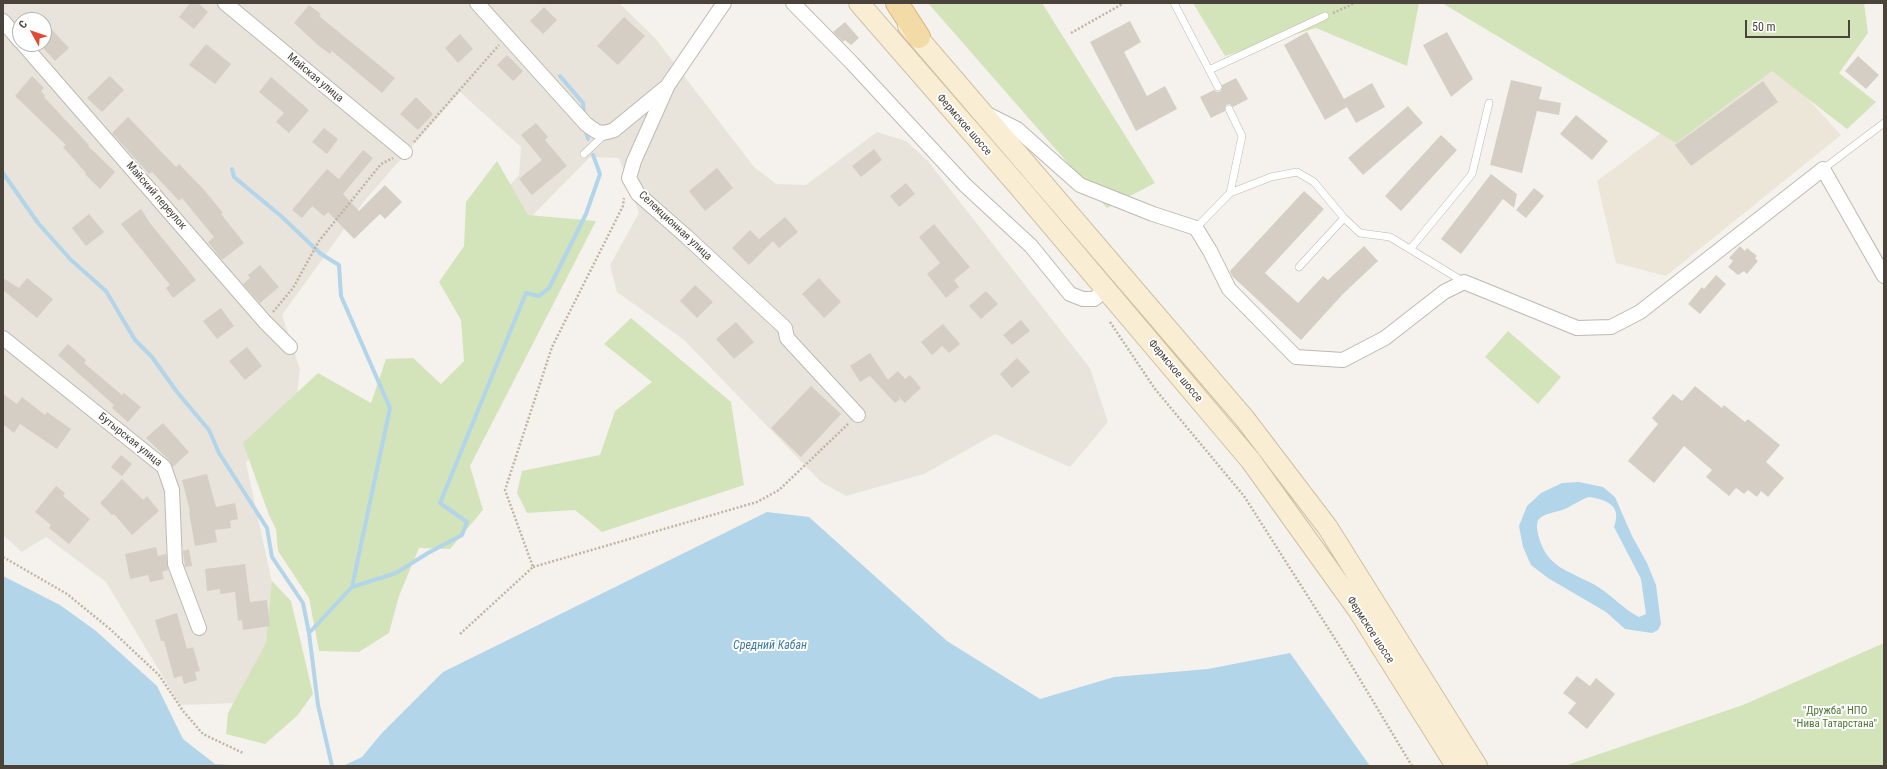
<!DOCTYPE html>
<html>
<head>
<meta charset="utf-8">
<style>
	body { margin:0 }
	#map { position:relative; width:1887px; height:769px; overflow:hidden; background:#f5f2ed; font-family:"Roboto Condensed",sans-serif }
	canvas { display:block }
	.frame { position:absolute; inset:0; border:4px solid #49433b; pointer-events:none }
	.north { position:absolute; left:12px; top:12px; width:40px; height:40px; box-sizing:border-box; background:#fff; border:1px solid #b6b4b1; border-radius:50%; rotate:310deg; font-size:11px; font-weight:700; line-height:16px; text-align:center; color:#49433b }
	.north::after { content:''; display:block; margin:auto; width:14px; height:18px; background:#e14a37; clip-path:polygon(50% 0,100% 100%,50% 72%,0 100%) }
	.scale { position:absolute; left:1745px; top:20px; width:105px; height:18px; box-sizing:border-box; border:2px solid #49433b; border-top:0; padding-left:5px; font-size:12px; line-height:14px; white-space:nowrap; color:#49433b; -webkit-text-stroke:3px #fff; paint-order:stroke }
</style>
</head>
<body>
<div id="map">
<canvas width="1887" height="769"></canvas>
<div class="frame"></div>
<div class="north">С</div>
<div class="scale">50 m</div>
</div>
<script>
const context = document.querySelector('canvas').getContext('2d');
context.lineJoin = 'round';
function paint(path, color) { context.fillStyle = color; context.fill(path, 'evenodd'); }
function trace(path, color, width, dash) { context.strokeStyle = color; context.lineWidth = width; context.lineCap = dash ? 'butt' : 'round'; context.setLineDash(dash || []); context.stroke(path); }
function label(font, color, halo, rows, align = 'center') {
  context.font = font + ' "Roboto Condensed",sans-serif'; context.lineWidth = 4; context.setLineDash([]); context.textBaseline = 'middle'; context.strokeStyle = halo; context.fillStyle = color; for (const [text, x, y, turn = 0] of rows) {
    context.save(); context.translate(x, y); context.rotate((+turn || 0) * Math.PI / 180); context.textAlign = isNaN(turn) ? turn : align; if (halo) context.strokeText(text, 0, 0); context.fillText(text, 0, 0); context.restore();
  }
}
paint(new Path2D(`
	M3,3H619L655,38L754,167L776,184L806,185L877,132L906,141L927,160L1090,368L1108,422L1070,467L995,434L924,474L846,496L821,482L684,340L617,292L610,265L639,213L619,158L590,157L532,216L504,226L499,197L519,175L521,147L460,92L365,200L282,315L300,369L297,396L246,463L277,605L274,659L237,703L180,705L106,582L46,537L22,552L3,535ZM20,20H44V44H20Z`), '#e8e4dc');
paint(new Path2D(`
	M1767,54L1841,135L1666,276L1616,263L1597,181Z`), '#ece6d9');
paint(new Path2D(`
	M928,3H1042L1155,183L1107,208Z
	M1193,3H1419L1407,66L1316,28L1225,56Z
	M1442,3H1864L1868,33L1839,73L1876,102L1847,129L1772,71L1676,143Z
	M497,161L528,215L596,221L470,466L483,510L450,549L419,548L399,596L389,633L359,652L319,651L309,598L278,551L276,529L269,515L243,443L318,373L371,403L386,359L413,358L441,384L464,361L461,320L439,282L464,246L466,202Z
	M631,318L731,402L744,485L602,532L575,510L527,513L517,493L522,471L600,455L615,411L652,382L604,344Z
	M1508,331L1561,377L1538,404L1485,357Z
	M272,581L291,601L313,694L297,716L265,744L226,734L228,713L266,643Z
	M1884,643V766H1564L1743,705Z`), '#d3e4bb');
paint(new Path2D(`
	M1579,482L1603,487L1615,497L1632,536L1647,563L1656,585L1661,624L1658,630L1652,633L1625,629L1606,612L1548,578L1531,565L1523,547L1519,526L1527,506L1541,493L1562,483ZM1589,497C1608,500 1622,506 1614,527L1641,579L1646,614L1639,617C1623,609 1611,594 1595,585C1568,570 1546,568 1538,534C1537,529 1536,523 1539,519C1545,513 1554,513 1562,510C1571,507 1579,500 1589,497Z
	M767,512L809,517L947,641L1040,699L1114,677L1208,669L1290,653L1370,766H343L362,757L381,734L443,672Z
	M3,576L60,605L96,631L157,686L183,739L215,764L249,766H3Z`), '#b2d5e9');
trace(new Path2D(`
	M560,76L583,103L584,115
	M585,128L588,139
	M232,169L234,177L281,216L321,254L339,265L341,296L390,408L352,587
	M3,173L38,223L71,260L106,291L135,340L152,357L177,392L209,430L219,453L267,528L272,557L303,603L309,633L318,705L332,766
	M309,633L352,587L396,573L428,553L462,535L467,522L440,503L526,293L539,296L549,288L586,214L600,174L593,155`), '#b2d5e9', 4);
paint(new Path2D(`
	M190,3H198L208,12L194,29L179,17Z
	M309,5L321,14L319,16L395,78L382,93L332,51L330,54L318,45L294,23Z
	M544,7L557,20L543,34L530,21Z
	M624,17L645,36L618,65L597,46Z
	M44,21L69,48L55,61L44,49Z
	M1130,21L1141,42L1124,52L1147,96L1165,86L1177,109L1136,131L1090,42Z
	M845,22L859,38L851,45L845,40L843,42L833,32Z
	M1307,32L1344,99L1372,83L1385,107L1356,123L1347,107L1325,120L1284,45Z
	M1447,32L1473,79L1451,97L1423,45Z
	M460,34L473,49L458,63L445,48Z
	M206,44L231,64L215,84L189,65Z
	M507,55L523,71L513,81L497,65Z
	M1858,56L1879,75L1866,89L1845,71Z
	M32,76L44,88L41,91L45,96L44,97L89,145L88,146L115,172L100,189L85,174L86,173L63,147L66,145L15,96Z
	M110,76L124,90L102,112L87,98Z
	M271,77L309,110L289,133L276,122L284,113L259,92Z
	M1236,78L1248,99L1233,107L1230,104L1226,105L1225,111L1211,118L1200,97L1214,90L1217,92L1221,91L1222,85Z
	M1511,80L1542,87L1539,99L1561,103L1559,115L1537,111L1522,173L1490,165Z
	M1763,81L1778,102L1691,166L1675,145Z
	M416,97L433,114L418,130L400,114Z
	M1408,106L1423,123L1363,175L1348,158Z
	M1576,115L1608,141L1592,160L1560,134Z
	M128,117L176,167L179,164L205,191L223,213L221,214L244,243L222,260L208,242L214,237L182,198L179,201L152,172L149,174L112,133Z
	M536,123L548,137L545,140L567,166L532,195L519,179L542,160L521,135Z
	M324,128L338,139L327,154L312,142Z
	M1441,135L1457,150L1401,211L1385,196Z
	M874,149L882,160L861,177L852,166Z
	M363,150L373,158L343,194L359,211L385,185L402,202L385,219L380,214L354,239L328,212L324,216L312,206L302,218L292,210L327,169L339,179Z
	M717,168L733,188L705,211L689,191Z
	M1491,174L1517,194L1514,208L1503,199L1461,254L1441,239Z
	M906,183L915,194L899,207L890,196Z
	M1534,188L1544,196L1526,218L1516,210Z
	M1304,191L1324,209L1265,273L1298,303L1323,276L1328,280L1364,246L1378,261L1343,294L1301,340L1232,276L1230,271Z
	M141,209L150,223L196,280L173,298L166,288L170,285L121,224Z
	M89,214L104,232L86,246L72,228Z
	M785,217L798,232L779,248L773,241L749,265L732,248L750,230L759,239Z
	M934,224L970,267L954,280L959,287L946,298L927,274L940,263L919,237Z
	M1740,246L1745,251L1747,248L1757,256L1755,258L1758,261L1747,274L1744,271L1738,275L1728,267L1733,261L1729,258Z
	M260,265L279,287L260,303L243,284L250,278L248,275Z
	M1716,275L1726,284L1700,314L1688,304L1702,287L1704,289Z
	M3,278L19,288L27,278L53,299L37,318L3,290Z
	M819,278L841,302L824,318L802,294Z
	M695,285L713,302L697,318L680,301Z
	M986,291L998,304L981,319L969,306Z
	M221,308L234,326L217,339L203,321Z
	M1021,320L1030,331L1012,345L1003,335Z
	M736,322L754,342L734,359L716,339Z
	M943,324L960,344L949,353L942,346L932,355L921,342Z
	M68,344L86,360L84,363L122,395L124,393L141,407L128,422L112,408L114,405L58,355Z
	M247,347L262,366L245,380L229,361Z
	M870,353L888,380L898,371L905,379L910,375L921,388L905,403L897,395L900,399L895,403L870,376L860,382L850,366Z
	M1017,358L1030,372L1012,388L1000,374Z
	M811,386L841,414L801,457L771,428Z
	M1695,386L1722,408L1724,405L1745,422L1748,419L1780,445L1766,462L1784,478L1768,497L1761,491L1757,497L1748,490L1744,494L1736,488L1729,496L1706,477L1712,470L1684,446L1654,483L1628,461L1658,424L1652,418L1673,394L1682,401Z
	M3,394L17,404L22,397L45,415L47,412L71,429L57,449L20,424L14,433L3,424Z
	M163,423L189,452L173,467L170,461L146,438Z
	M121,455L132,464L122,476L111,467Z
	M207,474L216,507L235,503L238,519L230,521L231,528L215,530L217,542L195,546L189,512L190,511L182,480Z
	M122,479L143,500L147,496L159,511L132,535L114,514L112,515L100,503Z
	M56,486L65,493L63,496L90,519L69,544L49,528L51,525L35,512Z
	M156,547L158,556L166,554L168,570L162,572L164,579L150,582L148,575L130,579L125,554Z
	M189,549L192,566L185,567L183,551Z
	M245,564L250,602L267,600L270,626L243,630L242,620L238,621L235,592L220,594V589L207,591L205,569Z
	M177,613L187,649L193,647L200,671L195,672L197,680L184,684L182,676L174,678L164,641H161L155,620Z
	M1577,676L1590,686L1596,678L1615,694L1587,729L1568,713L1576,703L1563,693Z`), '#d5cec4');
const service = new Path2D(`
	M1174,3L1218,87
	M1209,70L1325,16
	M584,154L605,134
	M1823,169L1884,123
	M1230,193L1271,177L1297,172L1314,182L1344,218L1360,233L1390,237L1464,282
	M1196,228L1230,193L1242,136L1229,109
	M1411,248L1472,174L1489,103
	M1299,267L1344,218`);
const minor = new Path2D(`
	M225,3L405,152
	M477,3L586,124C597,133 601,135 614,130L665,88
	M724,3L668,85L634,161L629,178L638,194L687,237L785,328L787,338L858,415
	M793,3L852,63L965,185L1031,246L1070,294L1083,299H1094L1106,289
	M3,21L20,41
	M23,44L265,322L290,347
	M987,114L1017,129L1080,185L1153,214L1196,228L1210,251L1229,289L1296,357L1343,360L1385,338L1444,292L1464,282L1577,328L1611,327L1640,312L1823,169L1884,276
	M3,338L164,467L172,490L175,564L199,628`);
const secondary = new Path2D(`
	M859,3L1020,188L1251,461L1358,610L1456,766
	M908,26L1245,419L1328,528L1477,766`);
const primary = new Path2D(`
	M897,3L919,37`);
trace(service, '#bfb9b0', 8);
trace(minor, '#bfb9b0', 16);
trace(secondary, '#cfc1a2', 22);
trace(primary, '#d7b779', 24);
trace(new Path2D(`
	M1333,13L1355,3
	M1071,33L1124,3
	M414,142L499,45
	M273,312L293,288L319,241L381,164L393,158
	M1110,322L1155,389L1244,496L1344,653L1412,766
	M3,557L67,594L110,629L159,675L183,711L203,734L243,753
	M533,567L757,502L779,490L848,424
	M460,634L533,567L505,490L552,347L623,206L624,198`), '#c0b4a3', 2.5, [2, 2]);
trace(service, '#fff', 7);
trace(minor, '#fff', 14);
trace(secondary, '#f9eed3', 20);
trace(primary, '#f3dba8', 22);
label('11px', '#49433b', '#fff', [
	["Майская улица",315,78,40],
	["Фермское шоссе",964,125,49],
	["Майский переулок",156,196,49],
	["Селекционная улица",675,226,43],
	["Фермское шоссе",1175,371,50],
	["Бутырская улица",130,440,39],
	["Фермское шоссе",1370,630,57]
]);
label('11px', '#4f7534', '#fff', [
	["\"Дружба\" НПО",1835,711],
	["\"Нива Татарстана\"",1835,724]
]);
label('italic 12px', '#3e7ba1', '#fff', [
	["Средний Кабан",770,646]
]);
</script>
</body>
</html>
